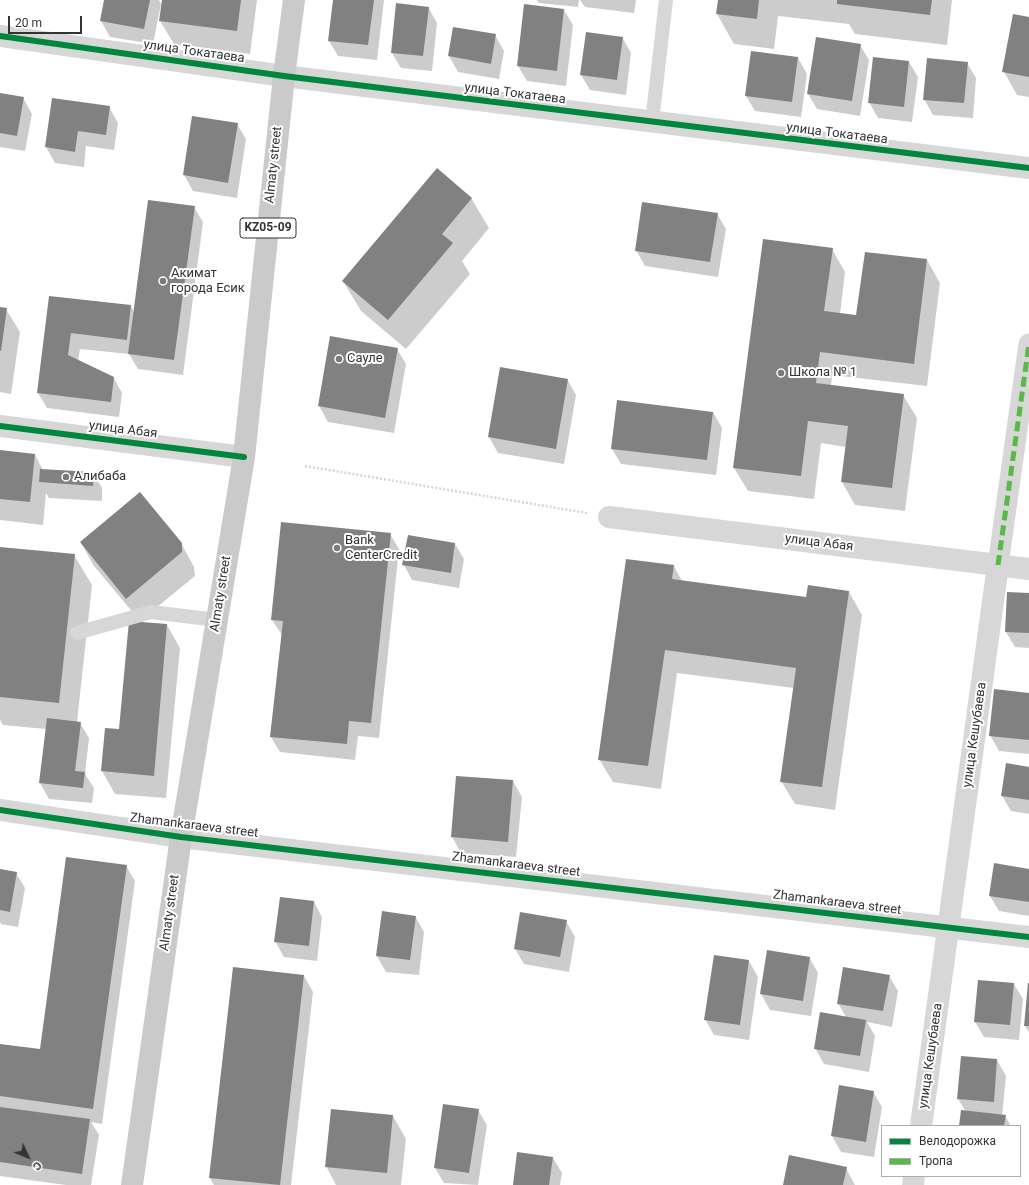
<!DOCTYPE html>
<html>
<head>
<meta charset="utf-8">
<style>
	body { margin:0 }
	#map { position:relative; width:1029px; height:1185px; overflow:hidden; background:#fff; font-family:Roboto,sans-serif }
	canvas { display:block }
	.legend { position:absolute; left:881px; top:1125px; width:140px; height:52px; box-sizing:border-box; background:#fff; border:1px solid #adadad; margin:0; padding:5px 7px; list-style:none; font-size:12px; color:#333 }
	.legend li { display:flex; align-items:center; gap:8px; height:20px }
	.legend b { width:20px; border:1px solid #adadad }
	.north { position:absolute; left:8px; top:1137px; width:40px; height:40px; -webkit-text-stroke:3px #fff; paint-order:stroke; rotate:134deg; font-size:11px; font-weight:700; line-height:16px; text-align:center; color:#333 }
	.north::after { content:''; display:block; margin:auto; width:14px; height:18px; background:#333; clip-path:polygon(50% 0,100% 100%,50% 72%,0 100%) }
	.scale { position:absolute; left:8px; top:16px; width:74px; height:18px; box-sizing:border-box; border:2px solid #333; border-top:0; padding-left:5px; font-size:12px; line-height:14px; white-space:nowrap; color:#333; -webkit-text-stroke:3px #fff; paint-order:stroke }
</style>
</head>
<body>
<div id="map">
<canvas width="1029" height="1185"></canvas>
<ul class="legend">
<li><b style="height:5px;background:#00873e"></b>Велодорожка</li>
<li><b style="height:5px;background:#58b947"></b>Тропа</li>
</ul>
<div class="north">С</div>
<div class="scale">20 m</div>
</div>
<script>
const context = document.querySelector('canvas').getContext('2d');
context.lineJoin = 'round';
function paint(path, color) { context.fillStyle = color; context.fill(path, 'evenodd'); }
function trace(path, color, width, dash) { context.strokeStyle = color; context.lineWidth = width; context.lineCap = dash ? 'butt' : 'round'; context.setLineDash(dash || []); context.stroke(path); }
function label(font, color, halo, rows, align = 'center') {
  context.font = font + ' Roboto,sans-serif'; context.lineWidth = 4; context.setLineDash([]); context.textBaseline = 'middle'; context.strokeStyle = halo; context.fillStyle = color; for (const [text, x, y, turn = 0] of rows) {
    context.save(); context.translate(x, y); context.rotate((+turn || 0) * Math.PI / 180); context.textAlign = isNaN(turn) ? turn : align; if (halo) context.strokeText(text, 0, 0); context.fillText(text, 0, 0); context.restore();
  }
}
paint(new Path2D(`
	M105,0H159L161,4L153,44L110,37L101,21Z
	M163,0H257L250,54L174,44L160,21Z
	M334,0H384L377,60L338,56L329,41Z
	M537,0H579L578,7L539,3Z
	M580,0H636L634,13L585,7Z
	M719,0H952L947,45L855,34L849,24L778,16L774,49L734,44L717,14Z
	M428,7L437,23L432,71L401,68L392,53Z
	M564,10L573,25L566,86L527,81L518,66Z
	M1029,18V97L1017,95L1004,72Z
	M495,35L504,51L499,79L458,72L449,56Z
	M622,37L631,53L626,95L590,90L581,75Z
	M860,45L869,60L860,116L817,109L808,94Z
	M798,58L807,74L801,117L755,111L746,96Z
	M909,62L918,77L912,122L878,118L869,102Z
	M967,63L976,78L973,118L933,115L924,99Z
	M0,94L23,98L32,114L25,151L0,147Z
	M53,99L109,107L118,123L114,150L86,146L84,167L55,163L46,147Z
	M237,124L246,139L237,198L193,191L184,175Z
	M471,198L489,228L462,261L470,274L406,349L361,311L343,281Z
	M194,207L203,222L183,375L138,369L129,354L80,349L78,361L113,377L122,393L119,417L47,408L38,393L50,297L131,306L134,312Z
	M717,214L726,229L718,277L645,266L636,250Z
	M832,249L845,272L840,314L857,316L927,260L940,283L927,386L832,375L831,386L903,395L917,418L905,511L855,505L842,482L846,447L821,443L814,499L748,491L734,468Z
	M0,308L6,309L20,332L11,394L0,392Z
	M331,337L397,349L406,364L394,433L328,422L319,406Z
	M501,368L567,379L576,395L564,464L498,453L489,437Z
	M713,412L722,428L716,475L621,464L612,449Z
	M0,451L35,455L43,470L93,473L102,488V501L49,498L46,493L43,525L0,520Z
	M390,534L399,549L379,738L358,736L355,760L280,752L271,737L282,635L272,620Z
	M81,543H181L194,567L195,576L140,621L94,566Z
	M455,544L464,559L459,588L412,580L404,565Z
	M0,554L74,555L92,585L77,722L80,723L89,738L85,774L94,788L92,803L49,799L40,783L46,729L3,725L0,720Z
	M674,566L682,581L807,599L849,592L862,615L835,810L795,804L781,781L794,688L677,673L661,789L613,782L599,759Z
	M1029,594V648L1015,647L1006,632Z
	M167,625L180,648L166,798L115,794L102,771L106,729L120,730Z
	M1029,694V754L999,751L990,735Z
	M1029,768V814L1011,811L1002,796Z
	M513,781L522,797L516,857L461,853L452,837Z
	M126,866L135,881L102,1124L91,1122L99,1135L91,1185H66L0,1176V1045L40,1050Z
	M0,870L16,873L25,888L18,927L1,924L0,922Z
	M1029,870V916L999,911L990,896Z
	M314,902L322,917L317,961L284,957L275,941Z
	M415,916L424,932L419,975L386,972L377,956Z
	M566,921L575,937L569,972L524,964L515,949Z
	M768,951L809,957L818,973L811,1016L770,1010L761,994Z
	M715,956L749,961L758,977L749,1040L714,1035L705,1019Z
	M304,976L313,992L291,1185H214L210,1178Z
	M889,976L898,991L892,1027L867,1022L875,1036L869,1072L824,1064L815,1048L846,1017L838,1003Z
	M1014,984L1023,999L1019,1040L984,1037L975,1022Z
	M1029,984V1032L1025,1026Z
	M997,1060L1006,1076L1002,1116H1005L1011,1126H960L966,1112L958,1099Z
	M873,1092L882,1107L874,1157L841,1152L832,1136Z
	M478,1110L487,1125L478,1185L444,1183L435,1168Z
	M393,1116L406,1139L401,1185H336L326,1166Z
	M553,1158L562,1173L560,1185H514Z
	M846,1168L855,1185H784Z`), '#0003');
paint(new Path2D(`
	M104,0H150L144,29L100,21Z
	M162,0H241L237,31L159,21Z
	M333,0H374L368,45L328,41Z
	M718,0H759L757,19L716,14Z
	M837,0H932L930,15L837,4Z
	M396,3L429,7L423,56L391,53Z
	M524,4L564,9L557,71L517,66Z
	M1013,14L1029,17V77L1002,72Z
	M453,27L496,34L491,64L448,56Z
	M586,32L623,37L617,80L580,75Z
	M816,37L861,44L852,101L807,94Z
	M751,51L798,57L792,102L745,96Z
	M873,57L909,61L904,107L868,103Z
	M927,58L968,62L964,103L923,100Z
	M0,93L24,97L17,136L0,133Z
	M52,98L110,106L106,135L78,131L75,152L45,147Z
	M192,116L238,123L228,183L183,175Z
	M437,168L472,198L442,234L453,243L388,320L342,281Z
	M148,200L195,206L174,360L128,354Z
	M642,202L718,213L710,262L635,251Z
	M763,239L833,248L824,311L856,315L865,252L927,259L914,364L820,352L816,383L904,394L892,488L841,482L848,426L808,421L801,476L733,468Z
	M49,296L131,305L127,340L71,333L68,355L114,377L111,402L37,393Z
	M0,307L7,308L1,351H0Z
	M330,336L398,348L385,418L318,406Z
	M500,367L568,379L556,449L488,437Z
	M617,400L713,412L707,460L611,449Z
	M0,450L35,454L30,502L0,499Z
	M40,469L94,472L93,486L39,482Z
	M140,492L182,543V552L126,599L80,542Z
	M281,522L391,533L371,723L349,721L347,744L270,737L283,621L271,620Z
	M408,535L455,543L451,573L402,565Z
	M0,547L75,554L59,703L0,697Z
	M626,559L674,565L672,579L806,597L808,585L849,591L822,787L780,782L796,668L665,650L648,766L598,760Z
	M1007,592L1029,593V633L1005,632Z
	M129,621L167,624L154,776L101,771L105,728L119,729Z
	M994,689L1029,693V740L989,736Z
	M47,718L81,722L75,771L85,772L83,788L39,783Z
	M1006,763L1029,767V800L1001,796Z
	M456,776L513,780L508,842L451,837Z
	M66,857L127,865L93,1109L0,1096V1044L40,1049Z
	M994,863L1029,869V902L989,896Z
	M0,869L17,872L10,912L0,910Z
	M280,897L314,901L309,946L274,942Z
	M382,911L416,916L410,960L376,956Z
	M520,912L567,920L560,957L514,949Z
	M767,950L810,957L803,1001L760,994Z
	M714,955L749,960L740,1025L704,1020Z
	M233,967L304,975L280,1185L209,1178Z
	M843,967L890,975L883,1011L837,1004Z
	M978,980L1014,983L1010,1025L974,1022Z
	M1028,983H1029V1026H1024Z
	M820,1012L866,1020L860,1056L814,1049Z
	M961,1056L997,1059L994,1102L957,1099Z
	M839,1085L874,1091L866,1142L831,1136Z
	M443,1104L479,1109L469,1173L434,1168Z
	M0,1107L90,1119L82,1174L0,1162Z
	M331,1109L393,1115L387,1173L325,1167Z
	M961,1110L1006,1115L1004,1126H959Z
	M517,1152L553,1157L549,1185H513Z
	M789,1155L847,1167L843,1185H783Z`), '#818181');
trace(new Path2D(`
	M305,466L587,513`), '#d6d6d6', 2.5, [2, 2]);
trace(new Path2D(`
	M652,122L666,0
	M77,633L151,612L217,620`), '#d7d7d7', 14);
trace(new Path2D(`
	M998,565L1029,344`), '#d7d7d7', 21);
trace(new Path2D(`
	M0,36L284,76
	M609,517L998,565
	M0,810L181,837L1029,937`), '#d7d7d7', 22);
trace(new Path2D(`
	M284,76L1029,168
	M0,426L244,457
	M921,1126L998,565L1029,569
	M913,1185L914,1176`), '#d7d7d7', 22);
trace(new Path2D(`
	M132,1185L181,837L244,457L284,76L294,0`), '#cacaca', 22);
trace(new Path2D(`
	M998,565L1029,344`), '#58b947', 5, [10, 5]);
trace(new Path2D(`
	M0,36L284,76L1029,168
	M0,426L244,457
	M0,810L181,837L1029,937`), '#00873e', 6);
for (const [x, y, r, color] of [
	[163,281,4,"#7a7a7a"],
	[339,359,4,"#7a7a7a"],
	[781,373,4,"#7a7a7a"],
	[66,477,4,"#7a7a7a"],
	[337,548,4,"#7a7a7a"]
]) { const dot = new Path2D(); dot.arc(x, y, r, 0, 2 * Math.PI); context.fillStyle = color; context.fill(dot); trace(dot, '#fff', 1.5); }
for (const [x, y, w] of [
	[268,228,56]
]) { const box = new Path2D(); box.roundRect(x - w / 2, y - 10, w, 20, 3); context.fillStyle = '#fff'; context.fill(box); trace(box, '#333', 1); }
label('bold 12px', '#333', null, [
	["KZ05-09",268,228]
]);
label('13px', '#333', '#fff', [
	["улица Токатаева",194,52,8],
	["улица Токатаева",515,94,7],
	["улица Токатаева",837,134,7],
	["Almaty street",274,165,-84],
	["улица Абая",123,430,7],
	["улица Абая",819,543,7],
	["Almaty street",221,594,-81],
	["улица Кешубаева",975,735,-82],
	["Zhamankaraeva street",194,826,7],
	["Zhamankaraeva street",516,865,7],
	["Zhamankaraeva street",837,903,7],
	["Almaty street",170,913,-82],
	["улица Кешубаева",931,1056,-82]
]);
label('13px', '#333', '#fff', [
	["Акимат",171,274],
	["города Есик",171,289],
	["Сауле",347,359],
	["Школа № 1",789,373],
	["Алибаба",74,477],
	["Bank",345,541],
	["CenterCredit",345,556]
], 'left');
</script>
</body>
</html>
